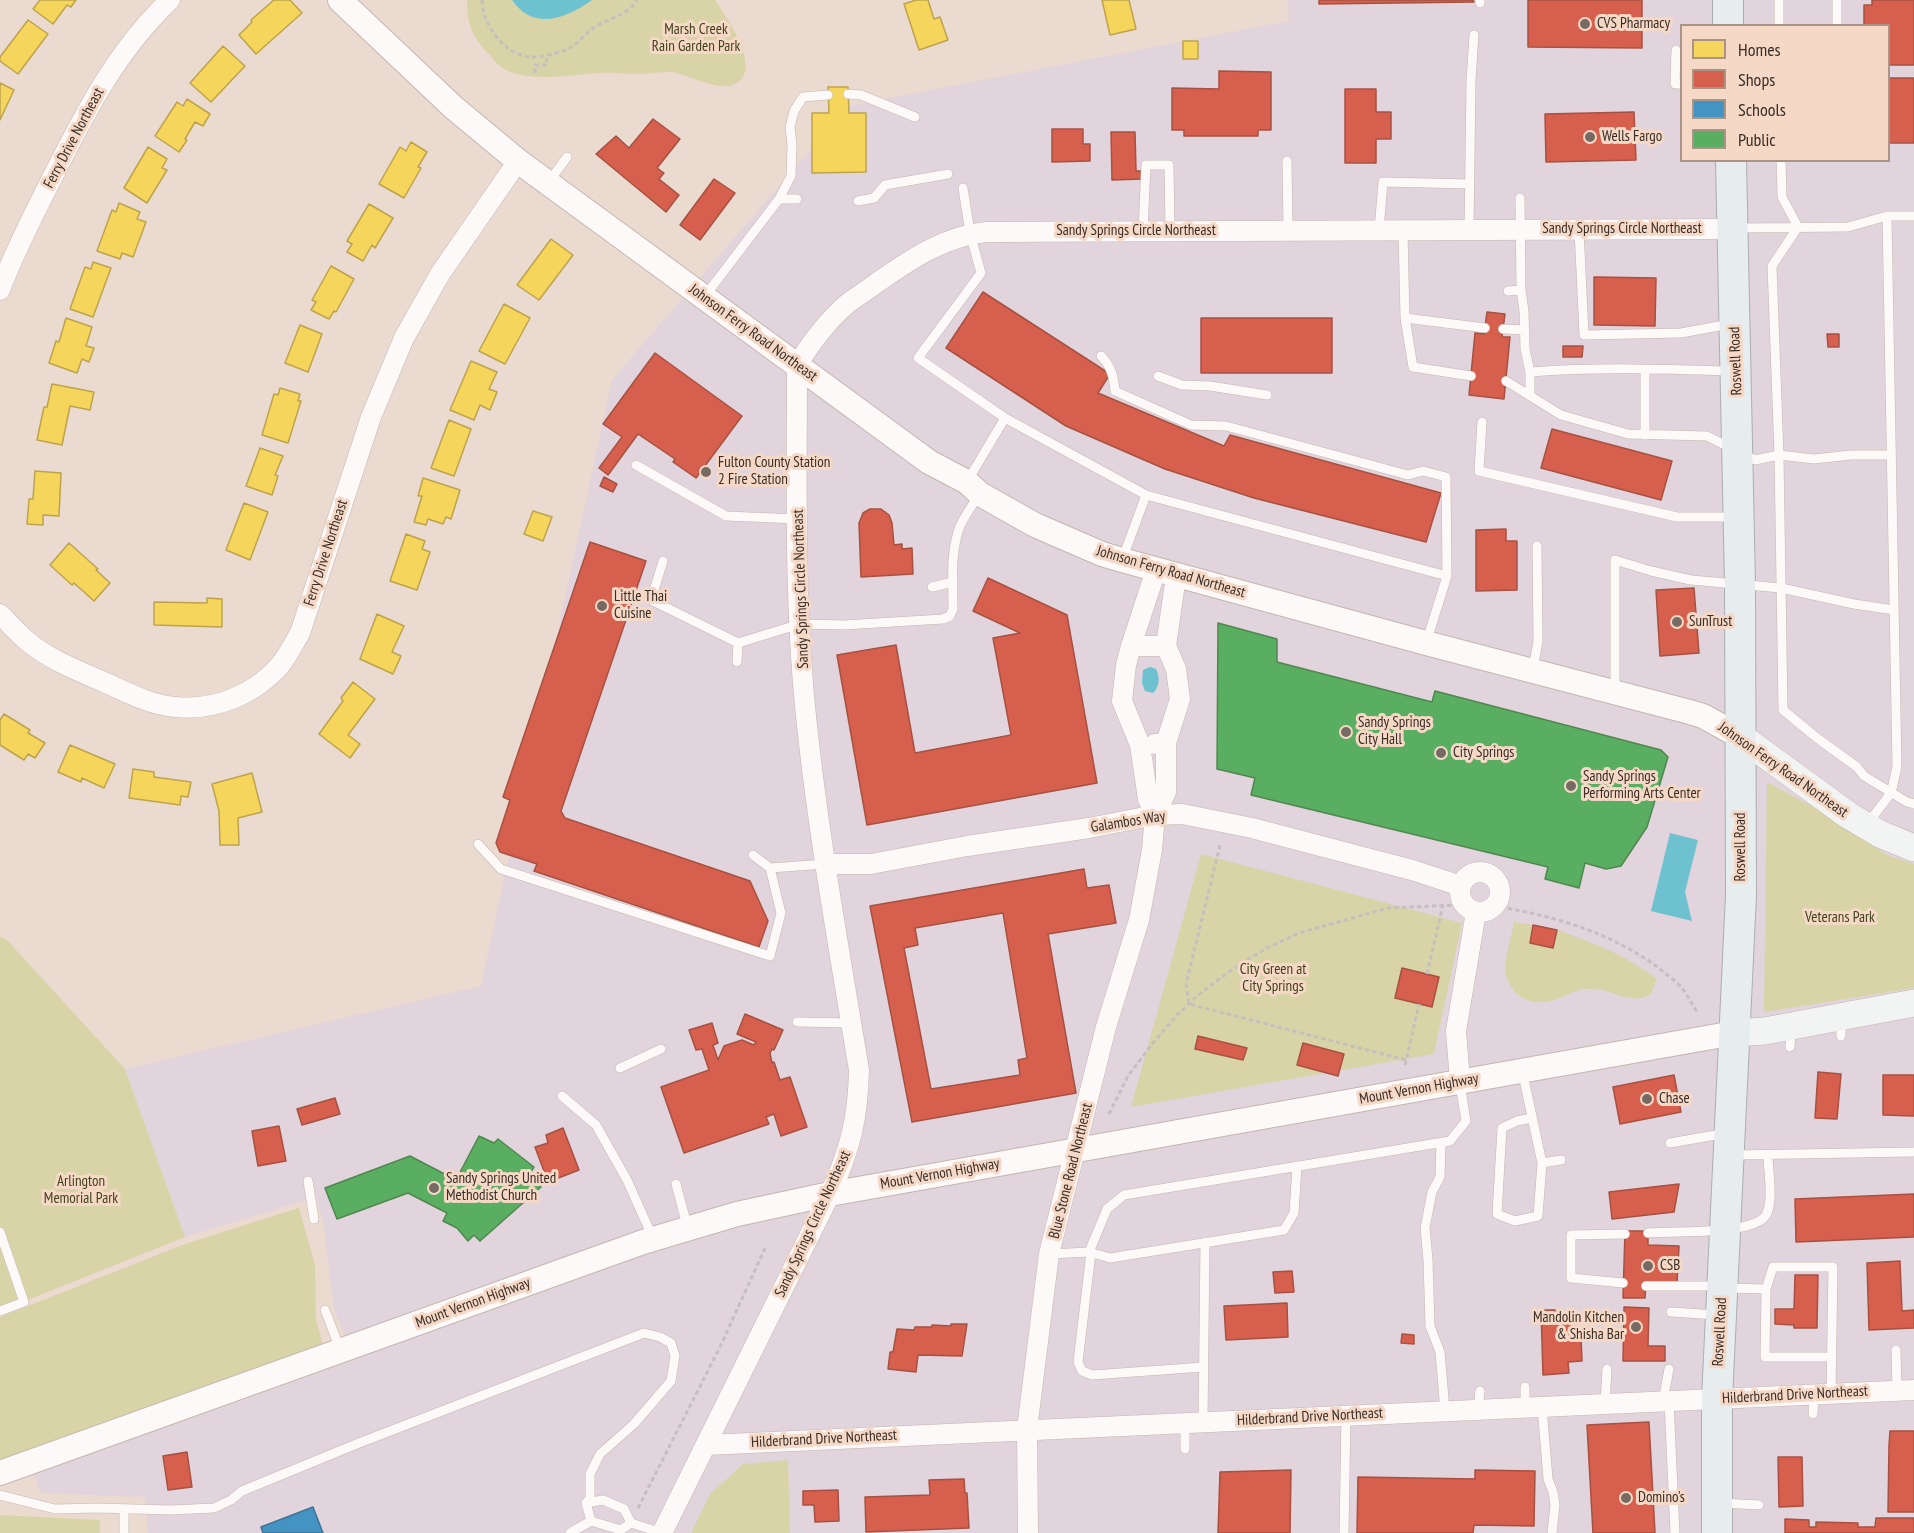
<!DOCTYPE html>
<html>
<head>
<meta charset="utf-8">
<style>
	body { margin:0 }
	#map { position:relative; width:1914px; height:1533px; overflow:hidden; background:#eadad0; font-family:"PT Sans Narrow",sans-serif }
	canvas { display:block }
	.legend { position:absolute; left:1680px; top:24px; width:210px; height:138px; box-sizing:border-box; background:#f5d8c5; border:2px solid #a99485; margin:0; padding:8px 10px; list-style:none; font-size:18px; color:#382d26 }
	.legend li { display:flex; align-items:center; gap:12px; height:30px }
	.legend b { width:30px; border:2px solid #a99485 }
</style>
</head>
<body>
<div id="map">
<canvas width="1914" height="1533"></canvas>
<ul class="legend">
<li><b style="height:16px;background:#f6d55c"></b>Homes</li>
<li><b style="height:16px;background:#d6604d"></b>Shops</li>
<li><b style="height:16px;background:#4393c3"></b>Schools</li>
<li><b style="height:16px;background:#5aae61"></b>Public</li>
</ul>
</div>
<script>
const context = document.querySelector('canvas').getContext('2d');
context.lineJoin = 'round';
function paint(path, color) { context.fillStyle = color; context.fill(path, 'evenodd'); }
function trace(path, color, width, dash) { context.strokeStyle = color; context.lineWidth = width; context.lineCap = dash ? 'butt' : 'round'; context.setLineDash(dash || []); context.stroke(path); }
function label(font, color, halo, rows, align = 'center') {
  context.font = font + ' "PT Sans Narrow",sans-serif'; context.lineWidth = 6; context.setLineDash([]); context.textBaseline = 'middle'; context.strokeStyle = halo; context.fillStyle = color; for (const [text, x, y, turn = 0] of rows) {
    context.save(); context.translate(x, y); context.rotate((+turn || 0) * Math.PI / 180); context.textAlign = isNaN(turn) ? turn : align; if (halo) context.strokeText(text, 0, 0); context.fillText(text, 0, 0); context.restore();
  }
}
paint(new Path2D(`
	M1288,0H1914V1533H790L788,1460L710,1494L691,1533H148L146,1497L41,1493L34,1474L355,1360L334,1310L323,1221L316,1197L185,1237L125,1069L481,986L612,380L848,106L1289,21ZM1682,26H1888V160H1682Z`), '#e1d4dc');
paint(new Path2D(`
	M467,0H715C726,16 753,55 744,75C731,102 686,71 668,72C659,72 649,74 640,74C627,74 613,72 599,73C572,75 534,82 508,71C499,67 494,60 488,53C473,39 466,21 467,0Z
	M1767,782L1813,807L1889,856L1914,864V988L1764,1012Z
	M1201,854L1462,923L1434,1054L1131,1107Z
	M1514,922L1533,925L1530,943L1553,948L1557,930C1596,944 1624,954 1657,979L1651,994C1631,1006 1615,990 1594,989C1577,987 1568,996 1554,1000C1535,1006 1516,1000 1508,981C1508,980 1505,973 1505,972C1504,963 1512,933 1514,922Z
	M0,937L7,940L125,1069L185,1237L0,1311Z
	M299,1208L315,1265L316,1319L324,1350L0,1463V1317L185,1244Z
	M788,1460L790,1533H691L710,1494L743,1464Z
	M0,1515L100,1520V1533H0Z`), '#d9d4a7');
paint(new Path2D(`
	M512,0H592C567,18 534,32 512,0Z
	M1150,667L1156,669C1160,677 1160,686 1153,693L1145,691L1142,683L1143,670Z
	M1670,833L1698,840L1685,892L1692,921L1651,911Z`), '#6ec2cf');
const homes = new Path2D(`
	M40,0H76L71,7L67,5L53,24L33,9Z
	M274,0H290L302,13L256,54L239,35L252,22L251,20Z
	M916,0H928L934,19L940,17L948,40L919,50L904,4Z
	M1102,0H1129L1136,29L1110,35Z
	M28,20L48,34L18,74L0,61V57Z
	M1183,41H1198V59H1183Z
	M223,46L245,66L211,102L190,83Z
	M0,83L14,90L0,120Z
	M828,87H848L849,113H866V172L812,173V113H829Z
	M187,99L210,114L203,126L195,122L185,139L187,140L179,152L155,136L177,102L183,106Z
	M411,142L427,152L418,167L421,168L404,198L379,184L400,147L406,151Z
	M148,147L167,159L162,168L167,170L147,203L124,188Z
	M119,203L140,212L137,219L146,222L133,257L122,253L120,259L97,251L112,210L116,212Z
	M369,204L393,218L375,248L372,245L363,261L347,252L352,244L347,241Z
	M551,239L573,255L539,300L517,285Z
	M93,262L111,268L93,317L70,309L85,267L91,269Z
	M331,266L354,279L336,312L334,311L329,319L311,310L316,302L312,300Z
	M504,304L530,318L505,364L479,351Z
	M66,318L92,327L86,346L94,348L89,362L82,359L77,373L49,363L56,341L59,342Z
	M300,325L322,334L308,372L285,363Z
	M471,361L497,372L489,389L497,392L490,410L480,405L474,420L450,410Z
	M52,384L94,392L90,410L70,406L62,445L37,440L44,407H47Z
	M280,388L300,394L298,401H301L288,443L262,435L274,394L278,395Z
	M449,420L471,429L454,476L431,468Z
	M260,448L283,456L275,475L278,476L272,495L246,486Z
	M35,471L61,473L59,516L43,515V525L27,524L29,499H33Z
	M423,478L460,490L451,519L446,517L443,524L428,519L426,525L414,522L422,496H418Z
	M244,503L268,512L250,560L226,550Z
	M533,511L552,517L543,541L524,534Z
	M406,534L425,541L422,549L430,552L417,590L390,581Z
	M69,543L98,569L96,570L110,583L94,601L74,583L72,585L50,565Z
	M207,598L222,599V627L154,625V602L207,603Z
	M377,614L404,626L392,652L401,656L393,674L360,659Z
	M353,682L375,699L348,735L360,744L350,758L319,734L343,701L341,698Z
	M4,714L30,730L28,733L45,743L35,758L28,754L24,760L0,745V720Z
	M70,745L115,764L104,788L82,778L81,782L58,772Z
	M133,769L154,772V777L191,782L188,797L181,796L180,805L129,798Z
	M252,773L262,812L238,818L239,845H220L219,811L212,784Z`);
paint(homes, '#f6d55c');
trace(homes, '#bda34c', 1.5);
const shops = new Path2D(`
	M1319,0H1473L1474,2L1319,4Z
	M1528,0H1642V48L1528,47Z
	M1872,0H1914V65H1888V26H1864V5H1872Z
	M1219,71L1271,72V130H1258V136H1184V130H1172V88L1219,89Z
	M1888,78H1914V143H1888Z
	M1345,89H1376V112H1391V139H1376V163H1345Z
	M1634,112L1636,160L1546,162L1545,114Z
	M653,119L680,139L657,168L664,173L659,179L679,195L666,212L596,154L616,136L629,148Z
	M1052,129H1083V144H1090V161L1052,162Z
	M1111,132H1135L1136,171H1142V179L1112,180Z
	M714,179L735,193L700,240L680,225Z
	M1594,277L1656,278L1655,326L1594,325Z
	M983,292L1110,374L1098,393L1224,446L1230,435L1441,493L1426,542L1254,498L1165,469L1066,426L946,348Z
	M1487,312L1505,314L1502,337H1510L1504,399L1469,395L1475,333L1484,334Z
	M1201,318H1332V373H1201Z
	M1827,334H1839V347H1828Z
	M1563,346H1583L1582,357H1563Z
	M655,353L742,416L696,478L673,462L675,459L638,434L608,475L599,468L622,437L603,424Z
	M1552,429L1672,461L1661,500L1541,468Z
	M604,477L617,484L613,492L600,486Z
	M870,509H881L889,515L892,523L894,545L902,544V549L912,548L913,574L861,577L859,523L863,513Z
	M1506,529V541H1517V590L1476,591V530Z
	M590,542L646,561L561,811L565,818L750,881L768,921L759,947L534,871L537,864L500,852L496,843L510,800L503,797Z
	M988,578L1067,615L1097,783L867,825L837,655L896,645L915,753L1011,735L993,638L1020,633L973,611Z
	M1694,588L1699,653L1660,656L1656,590Z
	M1084,869L1087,888L1109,885L1116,923L1048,934L1076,1093L912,1122L870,906ZM1003,913L1027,1058L1018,1060L1020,1075L931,1089L904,948L918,945L915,928Z
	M1533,925L1557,930L1553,948L1530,943Z
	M1402,968L1439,977L1432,1007L1395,998Z
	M745,1014L783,1030L774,1050L772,1049L770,1053L772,1063L774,1062L780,1080L790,1077L807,1127L781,1136L774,1114L766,1117L769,1124L684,1153L661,1087L709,1070L702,1049L696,1050L689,1030L712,1023L718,1043L713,1045L718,1060L724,1046L742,1040L754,1045L756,1042L737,1034Z
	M1198,1036L1247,1048L1243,1060L1195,1049Z
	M1303,1043L1344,1054L1338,1076L1297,1065Z
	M1818,1072L1841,1074L1837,1119L1815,1118Z
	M1674,1075L1681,1112L1620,1124L1613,1087Z
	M1883,1075H1914V1116L1883,1115Z
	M335,1098L340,1114L302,1125L297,1109Z
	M279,1126L286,1161L258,1166L252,1131Z
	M563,1128L579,1170L548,1182L535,1147L548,1143L546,1135Z
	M1679,1184L1674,1212L1612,1219L1609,1192Z
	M1914,1194V1237L1796,1242L1795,1199Z
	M1625,1231H1648V1245L1679,1246L1677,1283L1646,1282L1645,1298H1623Z
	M1900,1261L1902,1311L1914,1310V1328L1869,1330L1867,1263Z
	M1292,1271L1294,1292L1275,1293L1273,1272Z
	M1795,1275H1818L1817,1328H1794V1325L1775,1324V1309H1794Z
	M1287,1303L1288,1337L1226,1340L1224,1306Z
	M1624,1307L1649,1308L1648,1346H1665V1361H1623Z
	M1541,1310H1555V1315L1577,1314L1578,1337H1581L1582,1361L1568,1362L1569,1373L1543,1375Z
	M951,1324H967L962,1356L918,1355L916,1372L888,1369L890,1352H893L897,1329L914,1330L915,1327H932V1325L951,1326Z
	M1402,1334L1414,1335V1344L1401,1343Z
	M1649,1422L1655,1533H1593L1587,1425Z
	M1890,1431H1914V1512H1888L1889,1446Z
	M187,1452L192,1487L168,1490L163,1456Z
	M1778,1457H1802L1803,1506L1779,1507Z
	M1291,1470L1290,1533H1218L1220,1472Z
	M1475,1470L1535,1471L1534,1526L1474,1525L1473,1533H1357L1358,1477L1475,1479Z
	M964,1479L965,1493H967L969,1528L866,1532L865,1497L930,1495L929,1480Z
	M838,1490L839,1521L815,1522L814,1505H803V1491Z
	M1876,1518H1914V1533H1785V1519L1809,1520V1527H1816V1522L1858,1523V1527H1875Z`);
paint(shops, '#d6604d');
trace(shops, '#a75141', 1.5);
const schools = new Path2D(`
	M313,1507L323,1533H263L261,1527Z`);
paint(schools, '#4393c3');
trace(schools, '#407494', 1.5);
const public = new Path2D(`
	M1218,623L1277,639V662L1432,702L1435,691L1661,750L1668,757L1647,827L1621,866L1606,869L1585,863L1579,888L1545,879L1548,867L1251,795L1255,778L1217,769Z
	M479,1136L494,1143L498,1139L534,1167L530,1174L541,1187L480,1241L474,1235L468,1241L457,1228L443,1221L447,1213L408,1193L337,1219L325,1188L410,1156L456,1180Z`);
paint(public, '#5aae61');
trace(public, '#50874f', 1.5);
const service = new Path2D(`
	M1480,3V0
	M1779,26V0
	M1837,26V0
	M1676,50L1675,84H1682
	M848,94L861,95L915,117
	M1781,160L1782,197L1798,227L1772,266L1779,455L1783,710L1817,738L1857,767L1864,776L1907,802L1914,804
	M1287,161L1288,230
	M548,183L567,157
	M963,188L970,233L981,273L918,358L1005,418L1146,495L1447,576
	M779,199H797
	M858,201L874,198L885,185L948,174
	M1738,228L1848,227L1887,216H1914
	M1579,229L1584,335L1681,333L1730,324
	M1379,230L1383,182L1470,184
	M1403,230L1405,318L1413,367L1471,376
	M1469,230L1471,81L1474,35
	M1143,231L1146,165H1169L1170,231
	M1521,290L1524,311L1525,349L1530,372V396
	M1508,291L1521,290L1520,198
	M705,296L779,199L791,176L792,145L790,127L794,111L803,97L828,95
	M1405,318L1485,328
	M1503,329L1525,330
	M1101,356C1111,366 1114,377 1115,391L1191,425L1226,426L1408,475L1423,471L1446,477L1447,576L1426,643
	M1645,369V435
	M1530,372C1597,367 1664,369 1731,371
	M1158,376L1182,385L1210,386L1267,395
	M1506,381L1561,415L1628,434L1707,436L1731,448
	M1482,422L1479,471L1677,517H1734
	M1743,454L1755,460L1779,455L1814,459L1851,455H1891
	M636,465L726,516L798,519
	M968,480L1005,418
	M1122,560L1146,495
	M663,561L651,600L738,643L800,624L844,625L943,619L950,616L953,609C953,582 950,552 960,526C965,515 973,504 980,494
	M932,587L953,582
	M737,662L738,643
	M1533,669L1538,641L1537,546
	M1615,690V560L1651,571L1691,580L1781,588L1854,604L1894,610
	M1868,823L1891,793L1897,767L1887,216
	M478,844L501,869L770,956L781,913L770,868
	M753,855L770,868L826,864
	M1841,1019V1036
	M797,1022L851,1023
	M1790,1047L1791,1028
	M620,1068L661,1049
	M1522,1070L1542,1163L1561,1160
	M562,1096L596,1125L627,1180L653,1238
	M1532,1118L1517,1121L1502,1128L1497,1214L1515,1221L1538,1216L1542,1163
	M1441,1143L1440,1177L1432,1192L1425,1228L1428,1260L1430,1326L1440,1352L1445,1411
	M1670,1143L1727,1133
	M1734,1155L1914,1152
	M308,1181L314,1219
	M676,1184L688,1229
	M0,1232L24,1302L0,1311
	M1648,1233C1671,1231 1755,1235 1766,1215C1774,1201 1768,1171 1768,1155
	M1089,1252L1110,1258L1284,1230L1294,1213L1297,1166
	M1091,1252L1078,1362L1082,1371L1092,1375L1204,1367
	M1050,1254L1089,1252L1107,1209L1124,1195L1450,1141L1466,1121L1460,1084
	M1623,1283L1571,1278V1235L1625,1234
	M1646,1286H1718
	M1726,1288L1766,1289
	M325,1310L340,1349
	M1671,1312L1718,1315
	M1896,1350L1897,1391
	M1525,1387V1407
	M1831,1394L1833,1267H1773L1766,1289L1765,1357H1831
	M1663,1401L1669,1369
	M1669,1401L1675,1533
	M1605,1404L1607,1369
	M1542,1407L1548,1479L1553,1492L1555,1505L1552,1533
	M1478,1410L1480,1391
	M1813,1414L1814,1395
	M1203,1422L1205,1242
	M1185,1449V1423
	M0,1495L55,1509L99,1508L170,1510L214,1508L231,1500L242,1491L359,1443L644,1333L660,1337L671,1343L675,1356L671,1381L634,1424L600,1454L590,1474V1498L586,1503
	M586,1503L603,1500L624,1509L631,1523L662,1533
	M586,1503L591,1521L621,1530L631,1523
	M1722,1503L1759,1505
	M124,1509V1533
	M570,1533L591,1521
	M1344,1533L1346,1415`);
const minor = new Path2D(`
	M0,290C14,252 32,218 50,182C84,115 115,52 170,0
	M0,614C9,623 17,632 26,640C49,660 79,671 106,683C128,693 151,705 175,707C214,711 255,695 281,664C288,655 294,643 300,633L371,417L404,338L440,274L518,161
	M1131,646H1166
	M1155,744L1166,743L1180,699L1176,669L1166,646L1176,576
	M1155,815L1148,799L1140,745L1122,701L1126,665L1131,646L1156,570
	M826,864H871L967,846L1089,828L1155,815L1182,814L1252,828L1412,870L1461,886
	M1460 892a20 20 0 1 1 40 0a20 20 0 1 1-40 0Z
	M1460,1081L1456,1031L1476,912
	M706,1445L1914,1390
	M662,1533L830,1194C850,1150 858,1119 859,1070C839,949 817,828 805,706C794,593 797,478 797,365C811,343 827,321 847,304C857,296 868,290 878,282C911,259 945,236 986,232L1732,229
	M1028,1533L1027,1429L1049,1254L1106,1027L1139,920L1152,850L1155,815L1166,792V743`);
const tertiary = new Path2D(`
	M340,0L453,107L518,161L929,462L967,482L980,494L1035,525L1102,554L1122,560L1426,643L1686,711L1703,716L1741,737
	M0,1473L643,1242L737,1214L830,1194L1734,1033`);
const secondary = new Path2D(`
	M1741,737L1848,815L1880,834L1914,848
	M1734,1033L1765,1031L1914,1003`);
const primary = new Path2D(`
	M1728,0V26
	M1717,1533V1399L1741,895L1740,584L1731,160`);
trace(service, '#c3b7af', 10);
trace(minor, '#c3b7af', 21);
trace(tertiary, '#c3b7af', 26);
trace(secondary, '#c3b7af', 28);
trace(primary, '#abaeaf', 32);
trace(new Path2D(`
	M482,0C482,23 502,51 525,56C537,59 554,54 566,50C578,45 584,34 595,27C610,17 626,17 637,0
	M535,73V65H547L546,55
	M1220,845L1186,984L1189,1004L1406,1060
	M1493,906C1553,915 1617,934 1665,973C1671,978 1678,983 1682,988C1688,996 1692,1004 1697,1012
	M1427,974L1443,905
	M1405,1065L1419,1004
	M1109,1114L1128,1076L1153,1043L1177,1015L1198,995L1233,969L1265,949L1299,933L1388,908L1456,905
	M638,1508L720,1347L766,1246`), '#c5c0bd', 3, [4.5, 3]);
trace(service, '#fcf9f8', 9);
trace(minor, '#fcf9f8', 20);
trace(tertiary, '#fcf9f8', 24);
trace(secondary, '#f2f3f3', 27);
trace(primary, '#e7ecee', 30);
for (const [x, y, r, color] of [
	[1585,24,6,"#766a62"],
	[1590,137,6,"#766a62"],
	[706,472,6,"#766a62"],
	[602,606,6,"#766a62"],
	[1677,622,6,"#766a62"],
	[1346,732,6,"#766a62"],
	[1441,753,6,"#766a62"],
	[1571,786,6,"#766a62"],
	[1647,1099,6,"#766a62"],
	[434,1188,6,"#766a62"],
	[1648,1266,6,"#766a62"],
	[1636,1327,6,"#766a62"],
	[1626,1498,6,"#766a62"]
]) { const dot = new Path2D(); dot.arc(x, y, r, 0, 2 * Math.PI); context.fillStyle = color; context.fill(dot); trace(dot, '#f5d8c5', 2); }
label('15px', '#382d26', '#f5d8c5', [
	["CVS Pharmacy",1597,24],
	["Wells Fargo",1602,137],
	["Fulton County Station",718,463],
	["2 Fire Station",718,480],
	["Little Thai",614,597],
	["Cuisine",614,614],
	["SunTrust",1689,622],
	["Sandy Springs",1358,723],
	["City Hall",1358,740],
	["City Springs",1453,753],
	["Sandy Springs",1583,777],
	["Performing Arts Center",1583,794],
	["Chase",1659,1099],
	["Sandy Springs United",446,1179],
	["Methodist Church",446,1196],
	["CSB",1660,1266],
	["Mandolin Kitchen",1624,1318,"right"],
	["& Shisha Bar",1624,1335,"right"],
	["Domino's",1638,1498]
], 'left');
label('15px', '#40421d', '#f5d8c5', [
	["Marsh Creek",696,30],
	["Rain Garden Park",696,47],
	["Veterans Park",1840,918],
	["City Green at",1273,970],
	["City Springs",1273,987],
	["Arlington",81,1182],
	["Memorial Park",81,1199]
]);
label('15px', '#382d26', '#f5d8c5', [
	["Ferry Drive Northeast",74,138,-62],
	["Sandy Springs Circle Northeast",1622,229],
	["Sandy Springs Circle Northeast",1136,231],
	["Johnson Ferry Road Northeast",753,333,36],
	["Roswell Road",1736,361,-92],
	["Ferry Drive Northeast",326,553,-72],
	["Johnson Ferry Road Northeast",1171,572,16],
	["Sandy Springs Circle Northeast",801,589,-92],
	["Johnson Ferry Road Northeast",1783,770,35],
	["Galambos Way",1128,822,-9],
	["Roswell Road",1741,847,-90],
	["Mount Vernon Highway",1419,1089,-10],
	["Blue Stone Road Northeast",1071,1171,-76],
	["Mount Vernon Highway",940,1174,-10],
	["Sandy Springs Circle Northeast",813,1224,-65],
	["Mount Vernon Highway",473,1303,-20],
	["Roswell Road",1720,1332,-87],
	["Hilderbrand Drive Northeast",1795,1395,-3],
	["Hilderbrand Drive Northeast",1310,1417,-3],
	["Hilderbrand Drive Northeast",824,1439,-3]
]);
</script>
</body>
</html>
